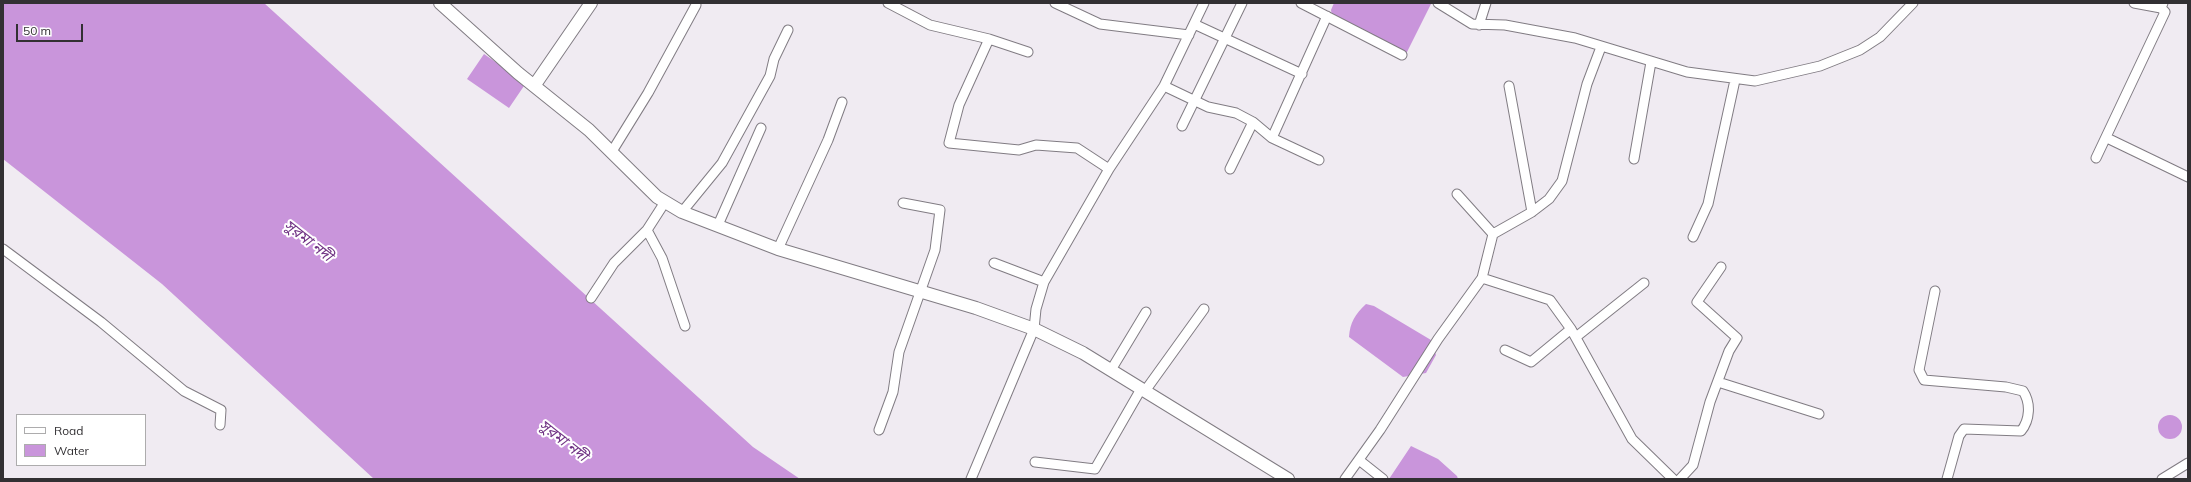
<!DOCTYPE html>
<html>
<head>
<meta charset="utf-8">
<style>
	body { margin:0 }
	#map { position:relative; width:2191px; height:482px; overflow:hidden; background:#f0ebf2; font-family:Mulish,sans-serif }
	canvas { display:block }
	.frame { position:absolute; inset:0; border:4px solid #323033; pointer-events:none }
	.legend { position:absolute; left:16px; top:414px; width:130px; height:52px; box-sizing:border-box; background:#fff; border:1px solid #adacad; margin:0; padding:5px 7px; list-style:none; font-size:12px; color:#323033 }
	.legend li { display:flex; align-items:center; gap:8px; height:20px }
	.legend b { width:20px; border:1px solid #adacad }
	.scale { position:absolute; left:16px; top:24px; width:67px; height:18px; box-sizing:border-box; border:2px solid #323033; border-top:0; padding-left:5px; font-size:12px; line-height:14px; white-space:nowrap; color:#323033; -webkit-text-stroke:3px #fff; paint-order:stroke }
</style>
</head>
<body>
<div id="map">
<canvas width="2191" height="482"></canvas>
<div class="frame"></div>
<ul class="legend">
<li><b style="height:5px;background:#fff"></b>Road</li>
<li><b style="height:11px;background:#c995db"></b>Water</li>
</ul>
<div class="scale">50 m</div>
</div>
<script>
const context = document.querySelector('canvas').getContext('2d');
context.lineJoin = 'round';
function paint(path, color) { context.fillStyle = color; context.fill(path, 'evenodd'); }
function trace(path, color, width, dash) { context.strokeStyle = color; context.lineWidth = width; context.lineCap = dash ? 'butt' : 'round'; context.setLineDash(dash || []); context.stroke(path); }
function label(font, color, halo, rows, align = 'center') {
  context.font = font + ' Mulish,"Noto Sans Bengali",sans-serif'; context.lineWidth = 4; context.setLineDash([]); context.textBaseline = 'middle'; context.strokeStyle = halo; context.fillStyle = color; for (const [text, x, y, turn = 0] of rows) {
    context.save(); context.translate(x, y); context.rotate((+turn || 0) * Math.PI / 180); context.textAlign = isNaN(turn) ? turn : align; if (halo) context.strokeText(text, 0, 0); context.fillText(text, 0, 0); context.restore();
  }
}
paint(new Path2D(`
	M3,3H264L753,447L800,479H374L162,284L3,159Z
	M1334,3H1429L1431,4L1406,54L1332,16L1331,10Z
	M484,54L526,83L509,108L467,79Z
	M1366,304L1374,306L1431,340L1436,355L1426,373L1403,377L1349,337C1350,323 1355,314 1366,304Z
	M2158 427a12 12 0 1 1 24 0a12 12 0 1 1-24 0Z
	M1411,446L1438,459L1457,476L1458,479H1389Z`), '#c995db');
const street = new Path2D(`
	M888,3L930,25L989,39L1028,52
	M1055,3L1100,24L1189,35
	M1301,3L1402,55
	M1438,3L1472,24L1505,25L1575,38L1687,72L1755,81L1820,66L1860,50L1880,37L1913,3
	M2134,3L2161,8L2163,3
	M1194,24L1302,74
	M1479,25L1486,3
	M989,39L959,105L949,143L1019,150L1036,145L1077,148L1109,169
	M1164,86L1208,107L1236,113L1253,122L1272,138L1319,160
	M1509,86L1532,212
	M1182,126L1242,3
	M1272,138L1327,16
	M2107,138L2188,177
	M611,153L648,93L696,5
	M2096,158L2165,12L2161,8
	M1634,159L1651,62
	M1230,169L1253,122
	M682,212L722,163L770,76L774,59L788,30
	M718,225L761,128
	M647,230L662,258L685,326
	M1493,234L1532,212L1549,199L1562,181L1587,84L1601,47
	M1693,237L1708,204L1735,80
	M3,249L101,322L184,391L221,410L220,425
	M778,249L828,140L842,102
	M994,263L1044,282
	M1482,278L1550,300L1571,329L1632,439L1673,479
	M1935,291L1919,370L1924,380L2006,387L2023,391C2031,403 2030,420 2021,431L1964,429L1959,436L1947,479
	M591,298L614,263L647,230L665,202
	M1576,337L1644,283
	M1505,350L1531,362L1571,329
	M1111,370L1146,312
	M1718,382L1819,414
	M1145,391L1204,309
	M879,430L893,392L899,352L935,250L940,210L903,203
	M1359,460L1383,479
	M1035,462L1095,469L1141,389
	M971,479L1034,329L1036,309L1044,282L1109,169L1164,86L1204,3
	M1345,479L1380,430L1438,339L1482,278L1493,234L1457,194
	M1680,479L1693,465L1710,402L1729,351L1737,338L1697,302L1721,267
	M2162,479L2188,463`);
const secondary = new Path2D(`
	M440,3L518,73L589,130L657,197L682,212L778,249L976,308L1034,329L1083,353L1288,479
	M534,86L591,3`);
trace(street, '#817c83', 11);
trace(secondary, '#817c83', 14);
trace(street, '#fff', 9);
trace(secondary, '#fff', 12);
label('italic 15px', '#6e3082', '#fff', [
	["সুরমা নদী",308,241,38],
	["সুরমা নদী",563,441,38]
]);
</script>
</body>
</html>
